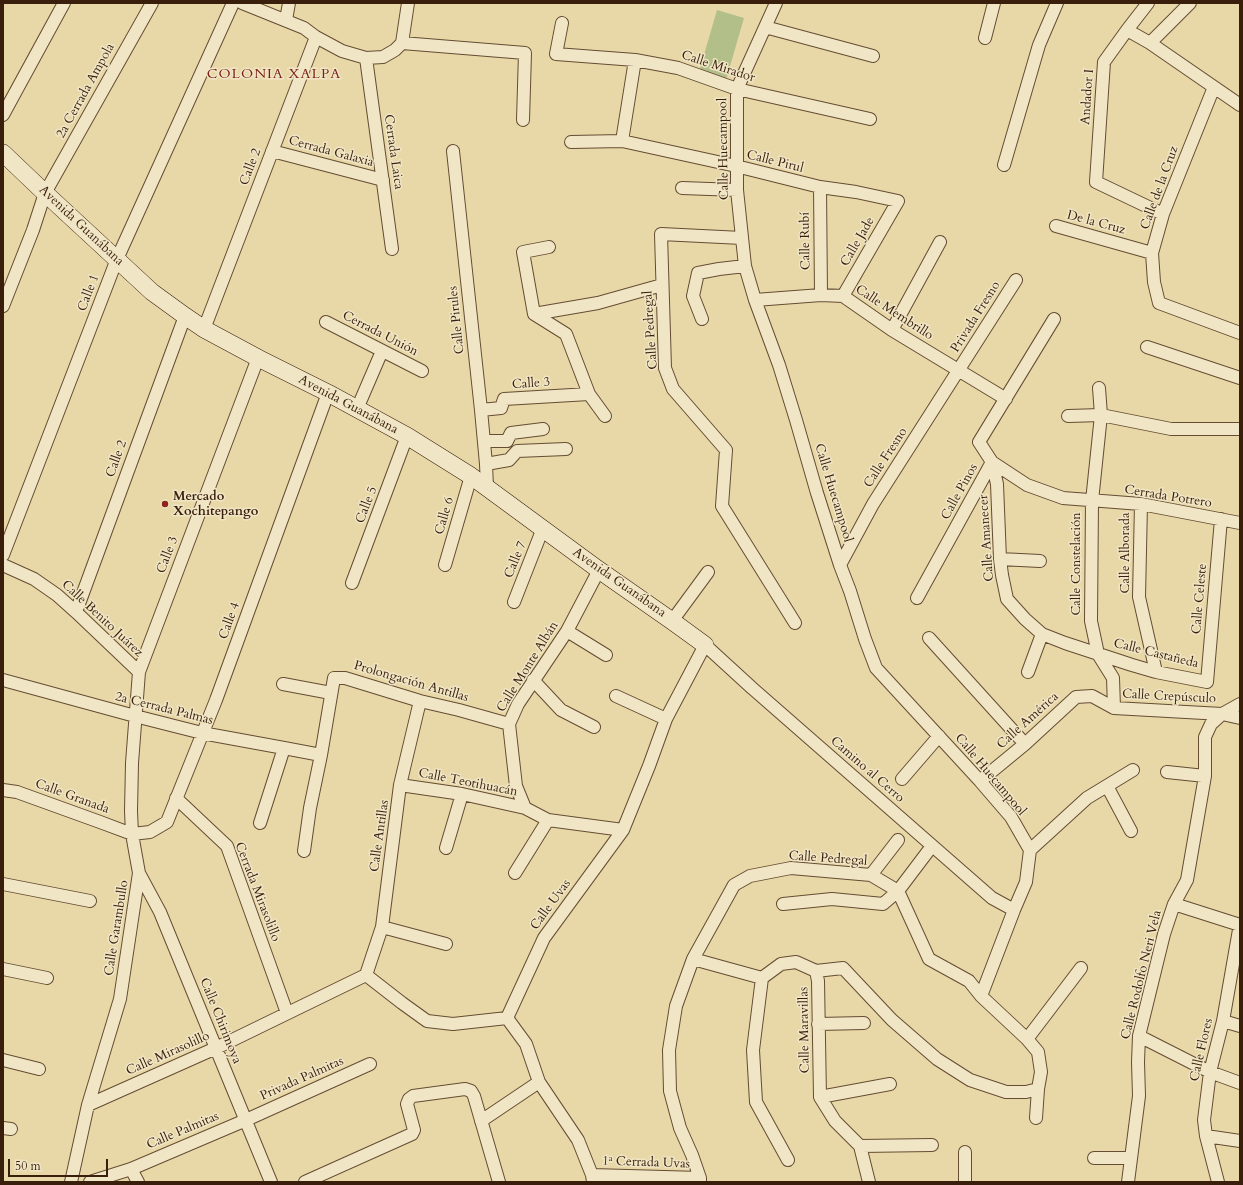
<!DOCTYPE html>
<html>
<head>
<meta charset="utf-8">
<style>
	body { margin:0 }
	#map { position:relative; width:1243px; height:1185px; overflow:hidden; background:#e8d8a7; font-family:Cardo,serif }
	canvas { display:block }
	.frame { position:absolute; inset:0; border:4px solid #391e0b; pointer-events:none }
	.scale { position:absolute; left:8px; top:1159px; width:100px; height:18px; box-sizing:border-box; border:2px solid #391e0b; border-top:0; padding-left:5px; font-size:12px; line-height:14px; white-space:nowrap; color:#391e0b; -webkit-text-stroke:3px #f0e6c6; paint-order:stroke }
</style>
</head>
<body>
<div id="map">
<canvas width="1243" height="1185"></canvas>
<div class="frame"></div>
<div class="scale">50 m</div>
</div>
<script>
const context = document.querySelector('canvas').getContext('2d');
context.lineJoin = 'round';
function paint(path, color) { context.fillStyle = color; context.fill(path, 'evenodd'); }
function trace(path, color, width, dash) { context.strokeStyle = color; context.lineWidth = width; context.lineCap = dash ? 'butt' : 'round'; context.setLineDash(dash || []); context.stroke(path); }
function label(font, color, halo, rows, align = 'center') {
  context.font = font + ' Cardo,serif'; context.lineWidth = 3; context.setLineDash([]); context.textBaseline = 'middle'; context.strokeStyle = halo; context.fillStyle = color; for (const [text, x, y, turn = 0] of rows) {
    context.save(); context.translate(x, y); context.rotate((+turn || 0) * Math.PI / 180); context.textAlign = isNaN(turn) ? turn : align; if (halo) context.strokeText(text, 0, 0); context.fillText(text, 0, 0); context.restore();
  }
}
paint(new Path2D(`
	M717,10L744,18L726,80L699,72Z`), '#b3bf89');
const street = new Path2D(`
	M242,3L304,28L316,37L342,51L366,58L383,57L395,50L402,43
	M776,3L737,89V190L745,266L755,300L779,365L796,420L817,493L840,565L850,591L865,639L876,668L980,781L1011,817L1030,850
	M1148,3L1127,30L1104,62L1096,182L1163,214
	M286,20L289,3
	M562,23L556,54L635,60L678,68L737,89L870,119
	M765,27L873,56
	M1127,30L1150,43L1240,105
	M985,38L994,3
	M402,43L525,53L523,120
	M402,43L408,3
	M1150,43L1190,3
	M366,58L392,249
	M1214,87L1163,214L1152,253L1154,282L1159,303L1240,333
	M3,115L64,3
	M622,141L635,60
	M571,142L622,141L736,166L820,187L856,192L898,201L843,296
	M272,151L383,180
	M453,151L481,410L486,464L487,487
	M1004,165L1039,45L1057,3
	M820,187L821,295
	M682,188L737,190
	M1056,226L1152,253
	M742,238L661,234L665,368L673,389L726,450L722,506L795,623
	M755,300L821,295L843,296L892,330L1006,399
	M3,306L33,230L45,193L152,3
	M534,314L598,303L662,285
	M534,314L566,334L589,394L605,416
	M534,314L523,252L549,247
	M702,319L693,296L698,273L719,269L745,266
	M1054,319L979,442L992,462L997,484L1000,559L1002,575L1007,599L1025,619L1042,634L1065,643L1132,665L1156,672L1207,682L1221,519
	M326,322L422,371
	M204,329L316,37
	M892,330L940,242
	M1147,347L1240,378
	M1099,388L1101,415L1092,501L1091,621L1098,654L1113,678L1114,708
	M357,409L382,351
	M481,410L501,408L504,399L589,394
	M1068,416L1101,415L1171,429H1240
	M484,441H507L511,433L543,429
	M992,462L1027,485L1063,498L1141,504L1240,523
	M486,464L509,460L517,451L566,449
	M1141,504L1139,597L1156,672
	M3,555L117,259L233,3
	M1000,559L1040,561
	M3,565L34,579L57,595L76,612L139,672
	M445,565L471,476
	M840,565L873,504L1016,280
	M352,583L407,436
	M917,598L992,462
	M514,602L543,528
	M76,612L185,316
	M672,621L708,572
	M567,631L606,655
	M929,638L1025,744
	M1028,672L1042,634
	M3,680L135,716L202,733L284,748L321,755
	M533,680L561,710L594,727
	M283,684L331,693
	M616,696L666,719
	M1167,772L1205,776
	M902,779L939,736
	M980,781L1025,744L1076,697L1092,696L1114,708L1222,714L1240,718
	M400,785L462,794L525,808L548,820L623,830
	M1107,786L1131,831
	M3,790L17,792L100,822L132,834L150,832L167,822L216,700L328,393
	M176,798L227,846L287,1013
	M525,808L516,786L509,724L518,704L567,631L599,570
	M260,823L284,748
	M446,848L462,794
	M1030,850L1087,798L1133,770
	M304,851L310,808L321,755L334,678H345L420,701L459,710L509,724
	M139,873L160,912L271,1182
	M515,873L548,820
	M871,875L898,840
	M3,884L90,901
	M783,904L832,899L883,904L898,891L932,846
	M1174,904L1240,925
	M382,927L446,944
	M693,959L762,978L781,964L796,962L816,971L818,981L820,1097L835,1121L860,1146L869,1182
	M3,969L47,978
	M816,971L843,968L892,1020L937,1059L970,1080L1006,1092H1026L1038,1089L1041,1072L1038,1052L1027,1039L981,996L969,981L929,959L898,891
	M366,975L382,927L400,785L420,701
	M366,975L402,1003L427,1021L453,1024L507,1018
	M762,978L753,1050L756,1102L788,1160
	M981,996L1014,910L1026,882L1030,850
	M507,1018L544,938L623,830L649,766L666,719L705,645L752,688L992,898L1014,910
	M507,1018L526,1044L539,1082L578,1140L592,1175L593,1182
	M1223,1021L1240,1026
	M818,1024L864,1023
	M1139,1036L1210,1072L1240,1083
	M1027,1039L1081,968
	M3,1060L39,1069
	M820,1097L890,1084
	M88,1105L216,1048L366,975
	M1036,1118L1038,1089
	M481,1121L539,1082
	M3,1128L11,1129
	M1206,1136L1240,1141
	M860,1146L932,1145
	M965,1152V1182
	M1094,1158H1131
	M131,1169L138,1182
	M592,1175L700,1178
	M71,1182L88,1105L120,999L139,873L132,834L131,811L132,763L139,672L258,358
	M90,1182L131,1169L246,1120L370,1064
	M305,1182L412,1134L414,1130L407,1104L409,1099L413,1096L465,1089L471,1091L474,1096L499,1182
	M700,1182V1178L692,1155L680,1128L670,1091L669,1050L676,1006L693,959L734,885L750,876L791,868L871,875L898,891
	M1128,1182L1139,1096L1138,1062L1139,1036L1164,934L1174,904L1187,880L1205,776V737L1211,724L1222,714L1240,704
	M1218,1182L1206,1136L1204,1120L1210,1072L1223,1021L1240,924`);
const secondary = new Path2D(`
	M3,153L45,193L152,292L185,316L204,329L258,358L328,393L407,436L471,476L599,570L672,621L705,645`);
trace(street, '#654c32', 14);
trace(secondary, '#391e0b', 18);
trace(street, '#f0e6c6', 12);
trace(secondary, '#f0e6c6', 17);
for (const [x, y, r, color] of [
	[165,504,4,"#8f2418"]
]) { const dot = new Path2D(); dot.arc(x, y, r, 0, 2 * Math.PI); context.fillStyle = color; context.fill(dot); trace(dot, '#f0e6c6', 1.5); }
label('13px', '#391e0b', '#f0e6c6', [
	["Calle Mirador",718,67,18],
	["2a Cerrada Ampola",86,91,-61],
	["Andador I",1088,97,-86],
	["Calle Huecampool",724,149,-91],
	["Cerrada Galaxia",331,152,15],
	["Cerrada Laica",393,152,82],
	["Calle Pirul",775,162,14],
	["Calle 2",251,167,-69],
	["Calle de la Cruz",1160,188,-70],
	["De la Cruz",1096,223,15],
	["Avenida Guanábana",81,226,43],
	["Calle Rubí",806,241,-91],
	["Calle Jade",858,242,-60],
	["Calle 1",89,293,-69],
	["Calle Membrillo",894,313,33],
	["Privada Fresno",976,317,-58],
	["Calle Pirules",457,320,-96],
	["Calle Pedregal",651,330,-94],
	["Cerrada Unión",380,334,27],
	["Calle 3",531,384,-4],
	["Avenida Guanábana",348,405,28],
	["Calle Fresno",886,458,-57],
	["Calle 2",117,459,-70],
	["Calle Pinos",960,492,-61],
	["Calle Huecampool",833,493,73],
	["Cerrada Potrero",1168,497,9],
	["Calle 5",367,505,-69],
	["Calle 6",445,516,-74],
	["Calle Amanecer",987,538,-94],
	["Calle Alborada",1126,553,-90],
	["Calle 3",168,555,-69],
	["Calle 7",516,560,-68],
	["Calle Constelación",1077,564,-90],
	["Avenida Guanábana",619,583,35],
	["Calle Celeste",1200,599,-85],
	["Calle Benito Juárez",102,619,43],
	["Calle 4",230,621,-70],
	["Calle Castañeda",1156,654,14],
	["Calle Monte Albán",528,667,-58],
	["Prolongación Antillas",411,682,16],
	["Calle Crepúsculo",1169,697,3],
	["2a Cerrada Palmas",164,709,14],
	["Calle América",1028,721,-42],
	["Camino al Cerro",867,770,41],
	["Calle Huecampool",990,775,50],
	["Calle Teotihuacán",468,783,11],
	["Calle Granada",72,797,20],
	["Calle Antillas",380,836,-82],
	["Calle Pedregal",828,859,4],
	["Cerrada Mirasolillo",257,892,69],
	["Calle Uvas",551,905,-54],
	["Calle Garambullo",117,928,-81],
	["Calle Rodolfo Neri Vela",1142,975,-76],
	["Calle Chirimoya",220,1021,68],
	["Calle Maravillas",805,1030,-91],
	["Calle Flores",1202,1050,-77],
	["Calle Mirasolillo",168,1054,-24],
	["Privada Palmitas",302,1079,-24],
	["Calle Palmitas",183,1131,-23],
	["1ª Cerrada Uvas",646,1163,2]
]);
label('bold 13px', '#391e0b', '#f0e6c6', [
	["Mercado",173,497],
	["Xochitepango",173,512]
], 'left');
context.letterSpacing = '1px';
label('14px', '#7a1f14', '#f0e6c6', [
	["COLONIA XALPA",274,75]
]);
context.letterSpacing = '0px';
</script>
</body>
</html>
